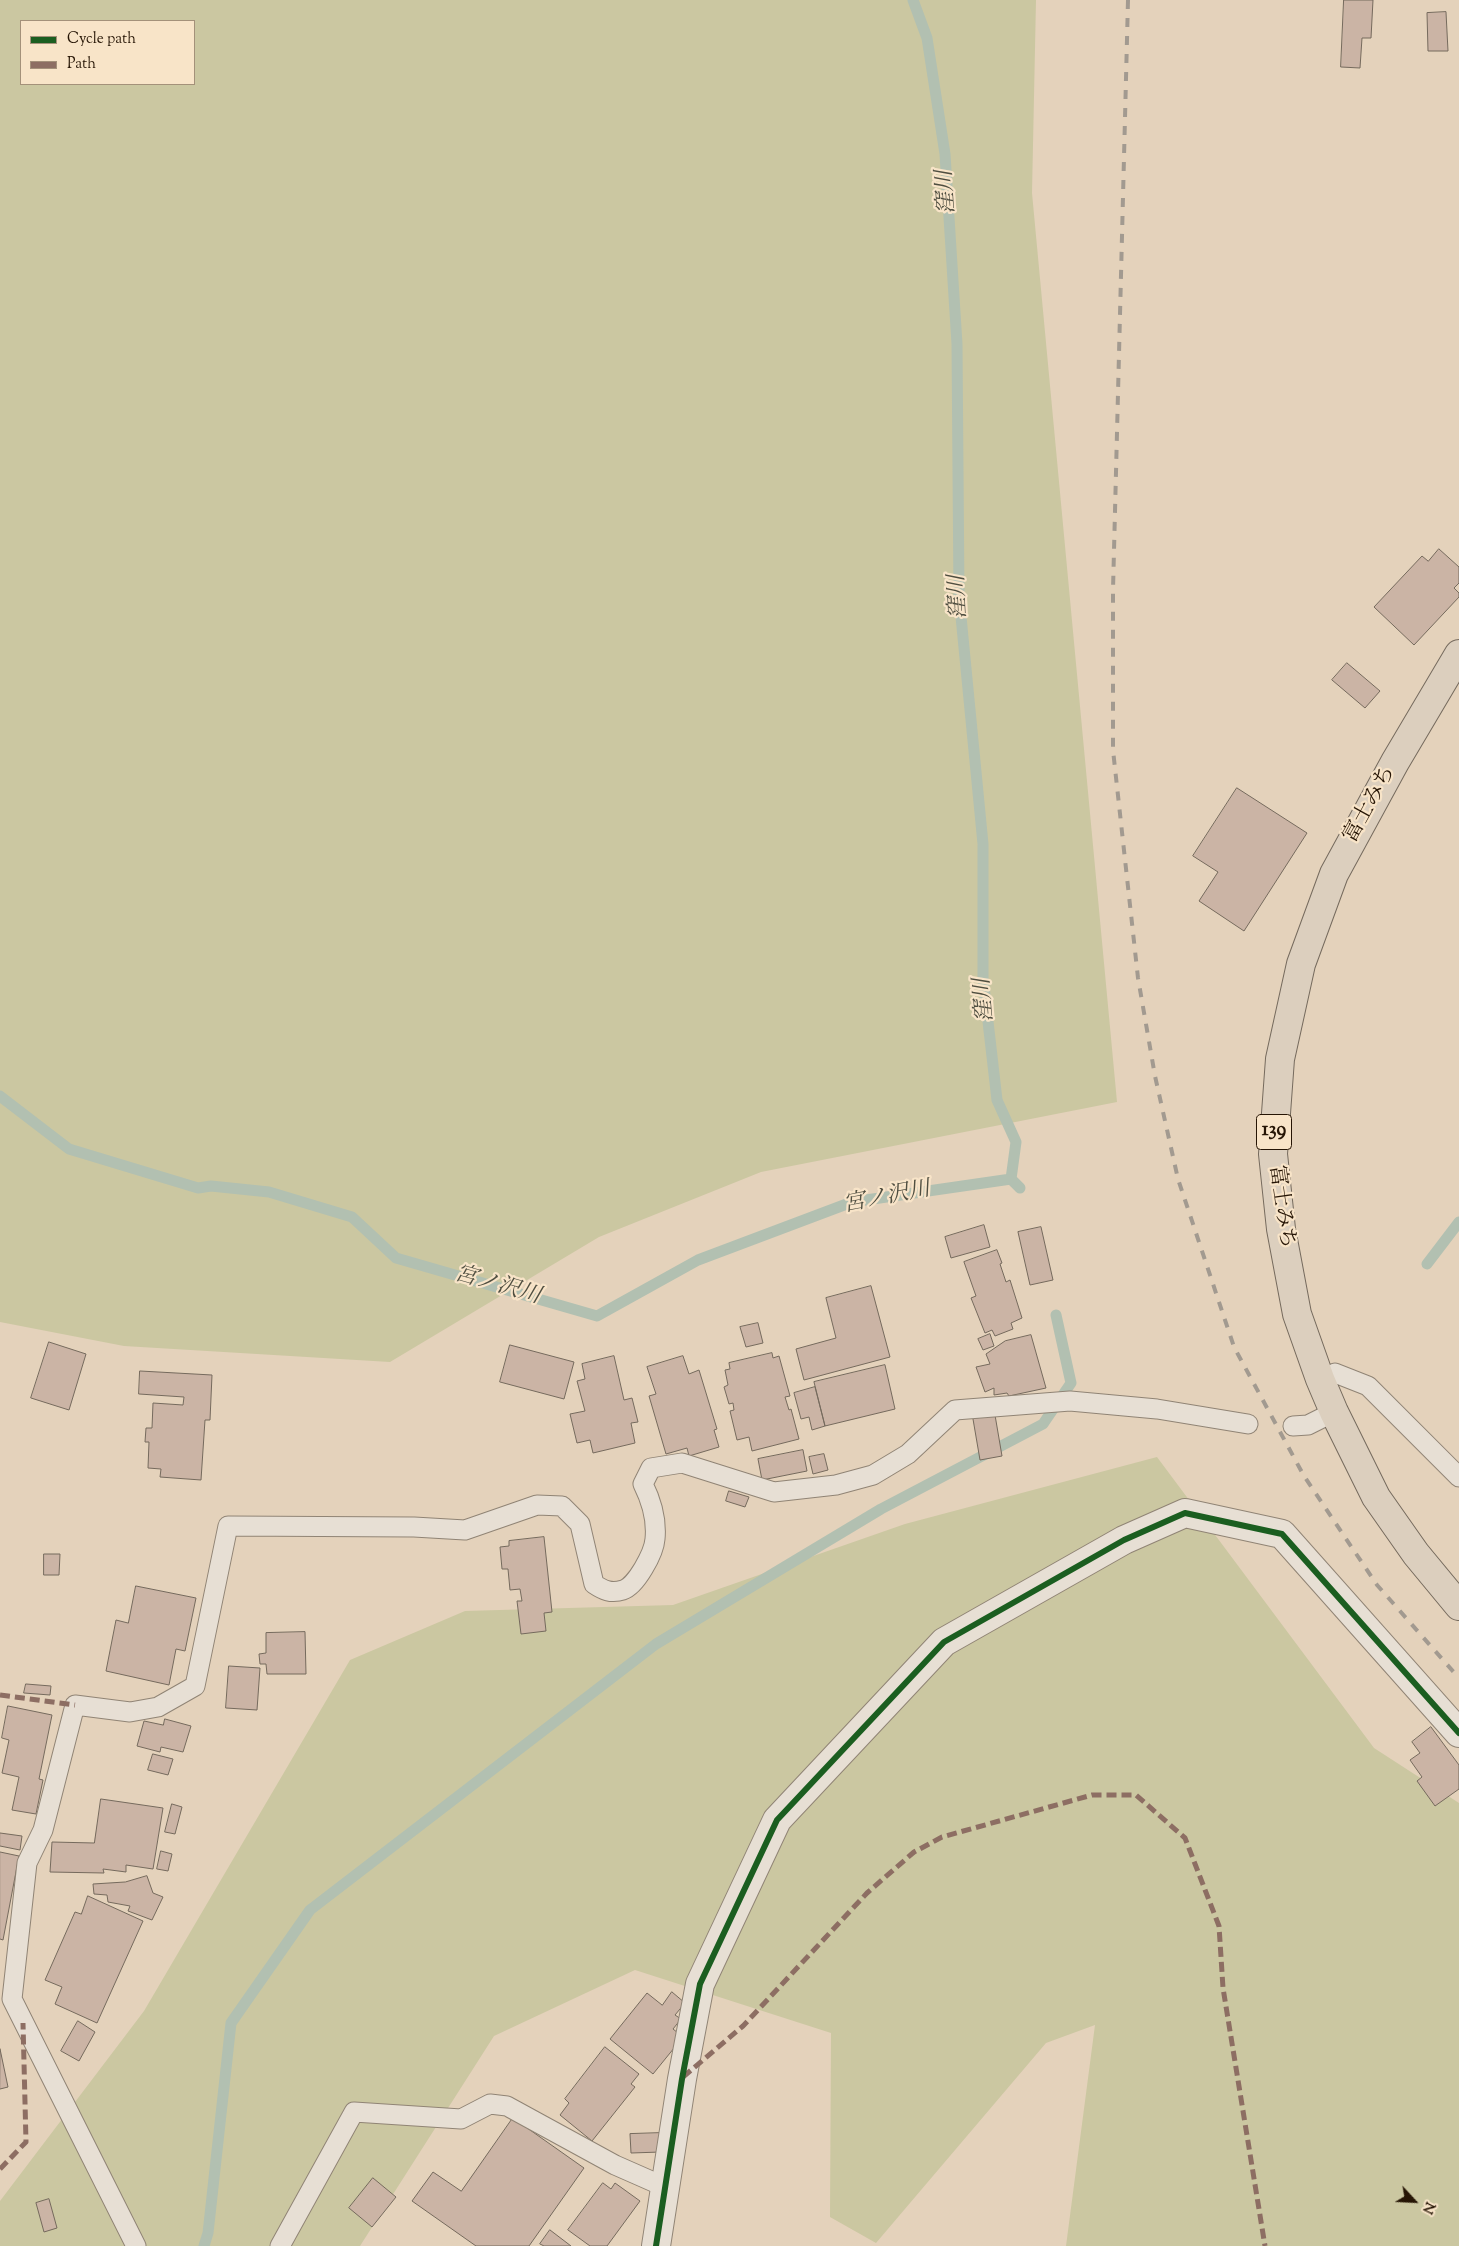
<!DOCTYPE html>
<html>
<head>
<meta charset="utf-8">
<style>
	body { margin:0 }
	#map { position:relative; width:1459px; height:2246px; overflow:hidden; background:#e4d2bb; font-family:"Sorts Mill Goudy",serif }
	canvas { display:block }
	.legend { position:absolute; left:20px; top:20px; width:175px; height:65px; box-sizing:border-box; background:#f8e4c8; border:1px solid #a4917a; margin:0; padding:6px 9px; list-style:none; font-size:15px; color:#261505 }
	.legend li { display:flex; align-items:center; gap:10px; height:25px }
	.legend b { width:25px; border:1px solid #a4917a }
	.north { position:absolute; left:1389px; top:2176px; width:50px; height:50px; -webkit-text-stroke:4px #f8e4c8; paint-order:stroke; rotate:115deg; font-size:14px; font-weight:700; line-height:20px; text-align:center; color:#261505 }
	.north::after { content:''; display:block; margin:auto; width:18px; height:22px; background:#261505; clip-path:polygon(50% 0,100% 100%,50% 72%,0 100%) }
</style>
</head>
<body>
<div id="map">
<canvas width="1459" height="2246"></canvas>
<ul class="legend">
<li><b style="height:6px;background:#1b5e20"></b>Cycle path</li>
<li><b style="height:6px;background:#8d6e63"></b>Path</li>
</ul>
<div class="north">N</div>
</div>
<script>
const context = document.querySelector('canvas').getContext('2d');
context.lineJoin = 'round';
function paint(path, color) { context.fillStyle = color; context.fill(path, 'evenodd'); }
function trace(path, color, width, dash) { context.strokeStyle = color; context.lineWidth = width; context.lineCap = dash ? 'butt' : 'round'; context.setLineDash(dash || []); context.stroke(path); }
function label(font, color, halo, rows, align = 'center') {
  context.font = font + ' "Sorts Mill Goudy","Noto Serif JP",serif'; context.lineWidth = 4.5; context.setLineDash([]); context.textBaseline = 'middle'; context.strokeStyle = halo; context.fillStyle = color; for (const [text, x, y, turn = 0] of rows) {
    context.save(); context.translate(x, y); context.rotate((+turn || 0) * Math.PI / 180); context.textAlign = isNaN(turn) ? turn : align; if (halo) context.strokeText(text, 0, 0); context.fillText(text, 0, 0); context.restore();
  }
}
paint(new Path2D(`
	M0,0H1036L1032,193L1117,1102L761,1172L599,1237L390,1362L124,1346L0,1322ZM194,21V84H21V21Z
	M1157,1457L1374,1748L1459,1803V2246H1066L1095,2025L1046,2043L876,2243L830,2217L831,2033L635,1970L494,2036L360,2246H0V2201L144,2011L350,1660L465,1611L673,1605L905,1524Z`), '#cbc7a1');
trace(new Path2D(`
	M913,0L927,38L945,154L957,344L959,596L983,844V978L997,1100L1016,1142L1011,1179
	M0,1096L69,1149L198,1188L211,1186L269,1192L352,1217L396,1258L597,1316L698,1260L852,1202L1011,1179
	M1011,1179L1020,1188
	M1427,1264L1459,1222
	M204,2246L208,2233L231,2023L310,1910L656,1644L881,1509L1043,1424L1071,1383L1056,1315`), '#b2c0b1', 11);
const building = new Path2D(`
	M1344,0H1373L1371,38H1362L1360,68L1341,67Z
	M1446,12L1448,51H1428L1427,13Z
	M1439,549L1459,567V583L1454,588L1459,593V597L1414,645L1374,607L1422,556L1428,561Z
	M1347,663L1380,691L1365,708L1332,680Z
	M1237,788L1307,833L1244,931L1199,901L1218,872L1193,856Z
	M984,1225L990,1247L951,1258L945,1237Z
	M1041,1227L1053,1280L1030,1285L1018,1232Z
	M997,1250L1002,1263L1000,1264L1006,1282L1010,1280L1022,1318L1011,1323L1013,1329L995,1336L992,1330L985,1333L971,1298L976,1296L964,1262Z
	M871,1286L890,1357L804,1380L796,1349L836,1338L826,1298Z
	M758,1323L763,1343L746,1347L740,1327Z
	M990,1334L994,1346L983,1350L978,1339Z
	M1031,1335L1046,1388L1009,1396L1007,1393L994,1395V1388L985,1392L976,1367L990,1364L986,1354L1005,1341Z
	M49,1342L86,1354L69,1410L31,1398Z
	M510,1345L574,1362L564,1399L500,1382Z
	M772,1353L773,1358L779,1356L790,1396L785,1397L789,1410L791,1409L799,1439L752,1451L749,1437L737,1440L730,1411L734,1410L733,1403L729,1404L724,1387L728,1385L725,1370L730,1369L729,1363Z
	M614,1356L624,1400L632,1398L638,1422L631,1423L635,1443L593,1453L590,1440L577,1443L570,1414L585,1411L577,1381L585,1379L582,1364Z
	M683,1356L689,1374L699,1370L717,1429L714,1430L719,1447L689,1456L687,1448L666,1454L649,1396L656,1394L647,1367Z
	M885,1365L895,1409L825,1426L814,1382Z
	M140,1371L212,1375L210,1420H205L201,1480L160,1477L161,1469L148,1468L149,1442H145L146,1428H152L153,1403L183,1405L184,1397L139,1394Z
	M815,1387L825,1426L812,1430L809,1417L801,1419L794,1393Z
	M995,1415L1002,1456L980,1460L973,1419Z
	M803,1450L807,1471L762,1480L758,1459Z
	M824,1454L828,1470L813,1474L809,1457Z
	M729,1491L749,1497L745,1507L726,1501Z
	M544,1537L552,1612L544,1613L546,1631L521,1634L517,1601H522L520,1589L510,1590L508,1569H502L500,1547L509,1546V1541Z
	M44,1554H60L59,1575H44Z
	M136,1586L196,1598L185,1651L176,1649L169,1685L106,1671L116,1620L128,1623Z
	M305,1632L306,1674H267L266,1664H260L259,1654L266,1653V1633Z
	M229,1666L260,1668L257,1710L226,1708Z
	M26,1684L51,1686L50,1695L24,1693Z
	M8,1706L52,1715L39,1779L43,1780L36,1814L12,1810L19,1777L2,1773L9,1740L2,1738Z
	M165,1719L191,1726L183,1752L161,1747L160,1752L137,1746L144,1721L163,1725Z
	M1431,1727L1459,1765V1789L1435,1806L1417,1781L1422,1777L1410,1760L1420,1753L1412,1742Z
	M153,1754L173,1759L168,1775L148,1770Z
	M101,1799L163,1808L153,1869L126,1865V1872L103,1869L104,1873L50,1872L52,1842L94,1843Z
	M172,1804L182,1807L175,1834L165,1832Z
	M0,1833L22,1836L20,1850L0,1846Z
	M161,1851L172,1854L168,1871L157,1869Z
	M0,1852L19,1856L3,1940L0,1939Z
	M147,1876L153,1893L163,1897L152,1920L128,1911L130,1906L108,1902L107,1895L94,1894L93,1884L125,1882Z
	M88,1896L143,1921L97,2023L55,2004L62,1987L45,1980L75,1912L81,1914Z
	M672,1992L685,2003L675,2015L681,2019L673,2029L683,2037L653,2074L610,2039L647,1993L662,2005Z
	M78,2021L95,2032L79,2061L61,2051Z
	M605,2047L639,2074L631,2084L635,2087L592,2141L560,2115L569,2103L565,2099Z
	M0,2049L8,2087L0,2089Z
	M513,2118L584,2168L529,2246H476L412,2201L433,2172L461,2191Z
	M661,2133V2152L631,2153L630,2134Z
	M373,2178L396,2197L372,2227L349,2208Z
	M603,2183L611,2189L615,2183L640,2201L607,2246H590L568,2230Z
	M49,2199L57,2228L44,2232L36,2203Z
	M550,2230L571,2246H544L540,2244Z`);
paint(building, '#cbb4a5');
trace(building, '#756a5d', 1);
const lane = new Path2D(`
	M1320,1379L1335,1373L1368,1386L1459,1477
	M1293,1426L1308,1425L1334,1412
	M136,2246L12,1999L27,1863L43,1830L75,1705L130,1712L158,1707L195,1686L228,1526L414,1527L465,1530L537,1505L562,1506L580,1524L594,1584C603,1590 611,1594 623,1590C636,1586 654,1553 655,1539C657,1519 652,1502 643,1484L651,1468L682,1463L774,1492L836,1485L873,1475L908,1454L955,1410L1070,1401L1157,1409L1248,1424
	M280,2246L354,2112L461,2119L490,2104L507,2106L615,2165L665,2187`);
const street = new Path2D(`
	M656,2246L682,2079L700,1984L777,1820L944,1642L1124,1540L1185,1513L1282,1534L1459,1733`);
const highway = new Path2D(`
	M1459,654L1395,762L1334,874L1301,964L1280,1059L1273,1154L1281,1229L1297,1314L1320,1379L1334,1412L1376,1497L1416,1554L1459,1606`);
trace(lane, '#908475', 21);
trace(street, '#908475', 30);
trace(highway, '#756a5d', 30);
trace(lane, '#e7dfd4', 19);
trace(street, '#e7dfd4', 28);
trace(highway, '#dccfbe', 28);
trace(new Path2D(`
	M1128,0L1113,590V750L1138,978L1155,1076L1178,1179L1234,1347L1304,1476L1377,1585L1459,1678`), '#a29a90', 4, [9, 9]);
trace(new Path2D(`
	M0,1695L75,1705
	M683,2077L743,2026L867,1893L914,1852L942,1837L1092,1795H1136L1185,1838L1219,1926L1223,1988L1265,2246
	M0,2169L26,2142L23,2023`), '#8d6e63', 5, [10, 5]);
trace(new Path2D(`
	M656,2246L682,2079L700,1984L777,1820L944,1642L1124,1540L1185,1513L1282,1534L1459,1733`), '#1b5e20', 6);
for (const [x, y, w] of [
	[1274,1132,35]
]) { const box = new Path2D(); box.roundRect(x - w / 2, y - 17.5, w, 35, 4); context.fillStyle = '#f8e4c8'; context.fill(box); trace(box, '#261505', 1); }
label('bold 20px', '#261505', null, [
	["139",1274,1132]
]);
label('21px', '#261505', '#f8e4c8', [
	["富士みち",1371,805,-61],
	["富士みち",1280,1207,82]
]);
label('italic 22px', '#4f4e40', '#f8e4c8', [
	["窪川",948,192,-94],
	["窪川",960,597,-93],
	["窪川",986,1000,-95],
	["宮ノ沢川",887,1199,-11],
	["宮ノ沢川",497,1287,16]
]);
</script>
</body>
</html>
